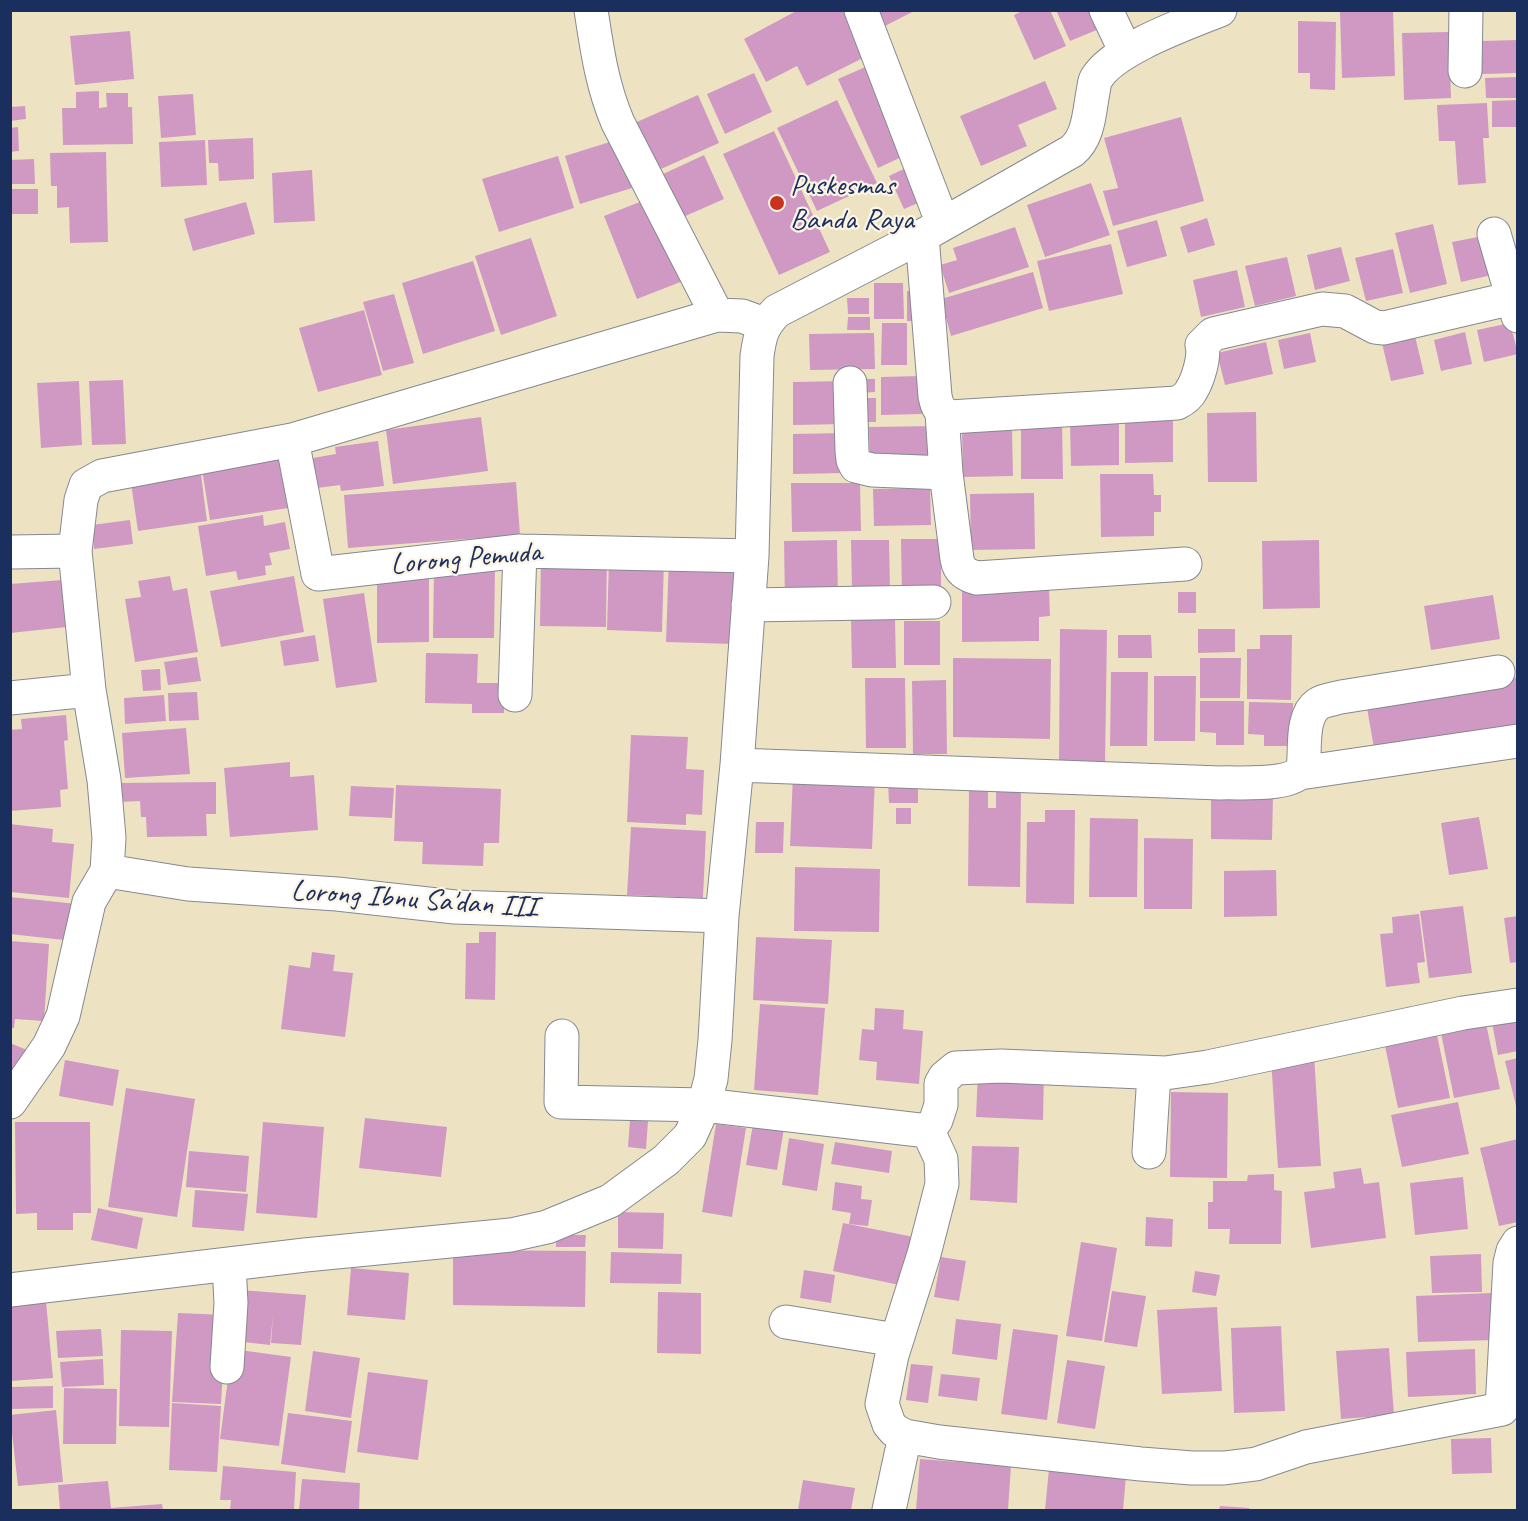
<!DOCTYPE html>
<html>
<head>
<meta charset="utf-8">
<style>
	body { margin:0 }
	#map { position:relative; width:1528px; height:1521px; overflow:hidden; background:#ede3c3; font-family:Caveat,sans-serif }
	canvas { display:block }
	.frame { position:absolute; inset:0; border:12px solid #1b2f5e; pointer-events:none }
</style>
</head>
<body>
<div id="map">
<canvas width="1528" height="1521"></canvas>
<div class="frame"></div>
</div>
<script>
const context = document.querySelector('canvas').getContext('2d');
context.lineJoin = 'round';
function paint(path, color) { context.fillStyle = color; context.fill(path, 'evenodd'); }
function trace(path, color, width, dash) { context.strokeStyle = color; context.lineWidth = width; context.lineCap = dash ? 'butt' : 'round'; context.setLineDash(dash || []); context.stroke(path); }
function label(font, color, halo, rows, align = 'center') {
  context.font = font + ' Caveat,sans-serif'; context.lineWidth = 4.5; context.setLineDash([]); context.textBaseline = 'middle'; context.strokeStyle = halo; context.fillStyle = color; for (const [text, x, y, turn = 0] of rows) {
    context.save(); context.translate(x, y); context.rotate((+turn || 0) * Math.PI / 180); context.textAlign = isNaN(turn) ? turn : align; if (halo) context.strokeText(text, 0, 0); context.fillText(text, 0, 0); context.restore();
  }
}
paint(new Path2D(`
	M798,10H846L869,55L807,86L797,66L766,82L744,39Z
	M877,10H916L885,26Z
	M1024,10H1050L1066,46L1034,60L1014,15Z
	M1056,10H1097L1104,27L1070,41Z
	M1393,11L1395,76L1342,78L1340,12Z
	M1298,21L1336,22L1335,90L1310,89V73H1298Z
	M130,31L134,79L75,85L70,36Z
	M1449,32L1451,98L1404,100L1402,33Z
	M1518,40V73L1482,74L1481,41Z
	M870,65L910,153L878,168L838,79Z
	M754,73L772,112L725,134L707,94Z
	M1518,77V98H1486L1485,78Z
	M1045,81L1057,109L1018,125L1027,146L981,166L960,116Z
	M99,91V108L107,107L106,93H128V107H132L133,144L63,145L62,108H76V92Z
	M193,94L196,135L161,138L158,96Z
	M698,95L719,143L652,173L630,125Z
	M837,100L877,183L817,211L777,128Z
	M1518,100V127H1492V101Z
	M1487,103L1489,138H1483L1486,183L1458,185L1455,141H1439L1437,105Z
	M25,106L26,119L10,121V107Z
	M1181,117L1204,201L1113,226L1103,191L1118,188L1104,138Z
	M18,127L19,151L10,152V128Z
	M774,131L830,252L779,275L723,154Z
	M253,138L254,179L219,181L218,163H209L208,140Z
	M205,140L207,185L161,187L159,142Z
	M616,140L632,188L580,204L565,156Z
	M106,152L108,242L70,243L69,207L57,208V186H51L50,153Z
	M704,155L724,199L681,218L661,175Z
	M558,156L574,208L499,232L482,179Z
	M34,159L35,184H10V160Z
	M910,166L925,200L904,209L889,176Z
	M312,170L315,221L274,223L272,173Z
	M1091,183L1110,235L1045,257L1027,205Z
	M10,189H38V214H10Z
	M655,196L688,279L637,299L604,216Z
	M246,202L255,234L193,251L184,219Z
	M1207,218L1215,245L1188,253L1180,227Z
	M1157,220L1167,256L1127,267L1117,231Z
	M1433,224L1447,284L1410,293L1395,233Z
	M1015,227L1029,267L949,293L940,265L957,260L953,248Z
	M1483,236L1492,275L1461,282L1452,242Z
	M531,238L557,316L501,335L475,256Z
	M1111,244L1123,294L1049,311L1037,261Z
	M1341,247L1350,281L1315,290L1307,255Z
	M1393,249L1403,293L1366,301L1355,258Z
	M1287,257L1296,296L1255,306L1245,266Z
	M473,261L495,331L423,354L402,283Z
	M1237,270L1245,307L1201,317L1193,280Z
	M1033,272L1043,308L951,336L941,299Z
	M874,283H903L904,319H874Z
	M907,291L924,292V321H907Z
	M394,294L414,363L383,371L363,302Z
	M847,298H869V314H848Z
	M364,310L382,375L318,392L299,328Z
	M848,317H870V330H847Z
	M882,323H907V365H881Z
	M1510,323L1518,354L1484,362L1477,330Z
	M1465,332L1472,364L1441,371L1434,340Z
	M874,333L875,369L810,370L809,334Z
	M1310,333L1316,362L1284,369L1278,340Z
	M1415,336L1424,374L1391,381L1382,343Z
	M1266,342L1273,374L1225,385L1217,353Z
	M921,376L922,414L881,415V377Z
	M860,379H875V392L860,393Z
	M123,380L126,444L92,445L89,381Z
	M79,381L82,445L41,448L37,383Z
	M846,381V424L793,425V382Z
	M862,398H876V422H862Z
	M1256,412L1257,482H1208L1207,413Z
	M481,417L488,471L393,484L386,430Z
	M1062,420L1063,479H1021V421Z
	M1125,421H1173V462L1125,463Z
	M1119,423V465L1071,466L1070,424Z
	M936,426V466L870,467L869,427Z
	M1012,430L1013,476L963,477L962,431Z
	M845,433V473L793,474V434Z
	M378,441L384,486L341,491L340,485L317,488L313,458L336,454L335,447Z
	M279,449L295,507L210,520L202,469Z
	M200,467L207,521L138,531L130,476Z
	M1100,474H1153L1154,495H1161V512H1154V536L1101,537Z
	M516,482L520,535L348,548L344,495Z
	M791,483H860L861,531L792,532Z
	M930,488L931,525L874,526L873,489Z
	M1034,493L1035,549L971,550L970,494Z
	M263,515L264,526L285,522L290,549L269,553L272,565L265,566L266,575L238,580L236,571L206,576L198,526Z
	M130,520L133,544L94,549L92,525Z
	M901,539H941V596L902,597Z
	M837,540L838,601L785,602L784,541Z
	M851,540H889L890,591L852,592Z
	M1319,540L1320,608L1263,609L1262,541Z
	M541,552L607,554L606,627L540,626Z
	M669,556L737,558L734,644L666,642Z
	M609,559L664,560L662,632L607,630Z
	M434,567L495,568L494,638H433Z
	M170,576L173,591L187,588L198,652L135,662L125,599L141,597L138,581Z
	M294,576L304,632L221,647L210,591Z
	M377,576H429V642L377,643Z
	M63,580L67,627L10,633V584Z
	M962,586L1049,588L1050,616L1039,617V641L962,642Z
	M1178,592H1196V613H1178Z
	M364,593L377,682L336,688L323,599Z
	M1493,595L1500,639L1431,650L1424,606Z
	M851,619H895L896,668H852Z
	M904,621H940V665H904Z
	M1060,629L1107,630L1105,765L1059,764Z
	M1198,629H1235V652L1198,653Z
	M315,635L319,661L284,666L280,641Z
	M1118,635H1151L1152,658H1118Z
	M1260,635H1292L1291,700L1247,699V649H1260Z
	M426,653L478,654L477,683H504V713H472V704L425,703Z
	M197,657L201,681L168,685L164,662Z
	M953,658L1051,659L1050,739L953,737Z
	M1200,658H1241L1240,698H1200Z
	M160,669L161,690L143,691L141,670Z
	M1111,672H1148L1147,746H1110Z
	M1154,676H1196L1195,741H1154Z
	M1518,677V737L1376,760L1366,702Z
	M865,678H905L906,748H866Z
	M946,680L947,754H913L912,681Z
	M197,692L199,720L169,721L168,693Z
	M164,695L166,721L125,724L124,698Z
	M1200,701H1244V745H1216V733L1200,732Z
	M1249,702L1293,703L1292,746H1264V735L1248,734Z
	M66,715L68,740L64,741L68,789L60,790L61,807L10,811V730L22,729L21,719Z
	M186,728L190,774L125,778L122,733Z
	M631,735L688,737L686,769L704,770L702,815L686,814V825L627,822Z
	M290,762V777L314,775L318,830L230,837L224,768Z
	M793,774L875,778L872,849L790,846Z
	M216,782V814H206L207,836L147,837L146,817H141L140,801L119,802L118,783Z
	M888,782H918V803H889Z
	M396,785L501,789L499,843H484L483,866L422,864L423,842L394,841Z
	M351,786L394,788L392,818L349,816Z
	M969,791H988V808H996V791H1021L1020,887L968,886Z
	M1211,796L1273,797L1272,840L1211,839Z
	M896,808H911V824H896Z
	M1045,810H1075L1074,904L1026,903L1027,822H1045Z
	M1479,817L1488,869L1449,875L1441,823Z
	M1090,818L1138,819L1137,897H1089Z
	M756,822H784L783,853H755Z
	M10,824L53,829L52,842L74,844L69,898L10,892Z
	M631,827L706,831L703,898L627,895Z
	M1144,838L1193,839L1192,909H1144Z
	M795,867L880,869L879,932L794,931Z
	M1276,870L1277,916L1224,917V871Z
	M10,897L77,904L73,941L10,934Z
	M1463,906L1472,973L1429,978L1420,911Z
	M1419,914L1425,962L1417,963L1420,983L1386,987L1380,934L1393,933L1392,917Z
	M1518,916V962L1510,963L1504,918Z
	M479,932H496L495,1000L465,999L466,943H479Z
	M756,937L832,940L828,1004L753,1000Z
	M10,941L49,944L44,1021L15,1019L14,1028H10Z
	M312,952L335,955L333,971L353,973L345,1037L281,1029L289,965L310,968Z
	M760,1004L825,1008L818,1095L754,1090Z
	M875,1008L904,1010L903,1029L923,1031L919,1084L876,1080L877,1062L859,1060L862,1029L874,1030Z
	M1518,1012V1051L1498,1055L1491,1017Z
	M1485,1019L1500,1089L1454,1098L1440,1028Z
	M1436,1030L1450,1098L1398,1108L1384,1041Z
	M10,1043L27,1050L10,1088Z
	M1314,1055L1321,1166L1278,1168L1271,1058Z
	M1518,1058V1110H1517L1505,1061Z
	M65,1060L119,1070L113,1106L59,1096Z
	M978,1070L1044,1072L1043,1120L976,1117Z
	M126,1088L195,1099L177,1217L108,1207Z
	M1171,1092L1228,1093L1227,1178L1170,1177Z
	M1458,1102L1469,1154L1402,1167L1391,1115Z
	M755,1112L786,1117L777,1170L746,1165Z
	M365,1118L447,1127L441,1177L359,1168Z
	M630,1120L648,1121L646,1149L628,1147Z
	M15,1122H90L91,1213H73V1230H37V1213L16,1214Z
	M263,1122L324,1127L317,1218L256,1213Z
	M716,1124L746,1128L732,1217L702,1212Z
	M789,1138L824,1144L817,1191L782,1185Z
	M1518,1139V1222L1499,1226L1480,1148Z
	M835,1142L892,1151L889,1173L831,1164Z
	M972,1146L1019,1147L1017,1203L970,1200Z
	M189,1151L249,1156L246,1192L186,1187Z
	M1361,1168L1364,1184L1379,1182L1386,1238L1311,1248L1304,1192L1335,1188L1333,1172Z
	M1274,1174V1190L1282,1191L1281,1244H1229L1230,1229H1208V1202H1213V1181H1247L1248,1175Z
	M1463,1177L1468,1229L1415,1235L1410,1183Z
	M835,1182L862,1186L861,1199L872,1200L868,1226L849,1224L851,1213L832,1210Z
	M195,1190L248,1194L244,1231L192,1227Z
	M98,1208L143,1218L137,1249L91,1240Z
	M618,1212L664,1213L663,1249L618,1248Z
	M1146,1217L1173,1219L1172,1247L1145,1246Z
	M843,1223L914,1237L904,1286L833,1271Z
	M556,1235H586L585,1247H556Z
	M1081,1242L1117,1248L1102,1341L1066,1336Z
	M453,1250L586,1251L585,1307L453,1305Z
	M611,1252L682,1254L681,1284L610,1283Z
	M1481,1254L1482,1292L1432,1293L1430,1256Z
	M941,1257L966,1261L959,1301L934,1297Z
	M351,1268L409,1273L405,1320L347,1315Z
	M804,1270L835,1275L831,1303L800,1298Z
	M1195,1271L1220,1275L1216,1296L1192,1292Z
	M240,1290L306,1295L301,1345L271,1343L273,1315L270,1345L235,1341Z
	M1112,1291L1146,1296L1137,1347L1104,1342Z
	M658,1292L701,1293V1354L657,1353Z
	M1492,1293L1494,1340L1418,1342L1416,1296Z
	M46,1301L53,1378L10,1381V1305Z
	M1217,1307L1222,1391L1162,1394L1157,1310Z
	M178,1313L226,1315L221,1404L172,1402Z
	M956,1319L1001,1324L997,1360L952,1354Z
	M1281,1326L1285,1411L1234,1413L1231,1328Z
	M101,1329L103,1356L58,1358L56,1331Z
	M1013,1329L1058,1335L1047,1420L1001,1414Z
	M121,1330L172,1331L169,1427L119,1426Z
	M1389,1348L1394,1415L1341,1419L1336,1351Z
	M232,1349L291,1357L279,1446L220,1439Z
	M1475,1349L1476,1394L1408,1397L1406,1352Z
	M313,1351L360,1358L351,1418L305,1411Z
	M103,1359L104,1385L62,1387L60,1362Z
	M1067,1360L1105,1366L1095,1429L1057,1423Z
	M911,1364L933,1366L928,1403L906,1400Z
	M368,1372L428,1380L418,1460L357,1452Z
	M941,1374L980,1378L977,1401L938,1396Z
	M53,1386V1408L11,1409V1387Z
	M64,1388L117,1389L116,1444H63Z
	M172,1403L221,1406L217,1472L169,1470Z
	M56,1410L63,1482L18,1486L10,1415Z
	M288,1413L352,1421L345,1473L281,1464Z
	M1491,1438L1492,1473L1452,1474L1451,1439Z
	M920,1459L1011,1466L1008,1510H916Z
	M223,1466L296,1472L294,1510H230L231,1500H220Z
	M1049,1469L1126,1476L1123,1510H1045Z
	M302,1479L360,1483L359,1510H299Z
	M803,1480L855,1488L851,1510H798Z
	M108,1481L111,1508L162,1504L163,1510H60L58,1485Z
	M1220,1506L1249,1508V1510H1219Z`), '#d099c4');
const minor = new Path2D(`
	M591,10C597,49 602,86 618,123L717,315
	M861,10L943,224
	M1106,10L1126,52
	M1465,71L1466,10
	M1494,234L1518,316
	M922,236L935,396C937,407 940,412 950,417L1177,403C1183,400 1188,397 1191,391C1198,380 1205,357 1202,345L1213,334L1322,309L1345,311L1375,327L1384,328L1513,298
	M850,383L852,451L853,460L856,466L872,470L946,473
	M942,413L946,473L957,559C959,571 966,575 977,578L1185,564
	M292,440L318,574L520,551L752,556
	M10,552L75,551L81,500L86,485L102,476L292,440L717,315L742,316L764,324
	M748,605L934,602
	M515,695L520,551
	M10,698L89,690
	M737,765L1220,783C1241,782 1291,787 1303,769C1306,750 1300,717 1318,704C1324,700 1334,699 1341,697L1498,672
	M1300,773L1518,741
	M107,871L188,884L337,894L455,907L722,916
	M562,1036L561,1102L704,1105L928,1131
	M10,1102L49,1046L63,1016L89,902L107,871L109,838L104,780L89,690L75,551
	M928,1131L941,1159L942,1184L924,1254L892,1355L882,1404L889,1424L894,1430L905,1436L939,1442L1141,1464L1192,1468H1224L1256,1464L1306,1447L1502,1409L1510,1263L1513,1251L1518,1243
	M928,1131L936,1120L941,1105V1084L945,1077L956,1068L1001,1066L1165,1073L1208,1067L1463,1013L1518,1005
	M1149,1152L1154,1074
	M10,1290L305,1255L511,1235L547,1227L610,1201L666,1160L690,1136L704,1105L711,1079L715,1040L722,916L737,765L752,556L757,356C760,335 762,326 777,311L922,236L1072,151C1089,137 1089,113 1093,92C1094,88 1094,82 1096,79C1113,49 1188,23 1220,10
	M786,1322L896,1340
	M227,1367L231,1303L229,1264
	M889,1510L905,1436`);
trace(minor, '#848990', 35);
trace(minor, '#fff', 33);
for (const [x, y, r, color] of [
	[777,203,8,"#c8321e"]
]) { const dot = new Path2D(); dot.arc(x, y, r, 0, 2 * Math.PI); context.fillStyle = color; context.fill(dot); trace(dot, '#fcf5e5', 2); }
label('30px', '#1b2f5e', '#fcf5e5', [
	["Puskesmas",790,186],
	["Banda Raya",790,220]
], 'left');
label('30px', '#1b2f5e', '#fcf5e5', [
	["Lorong Pemuda",466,559,-5],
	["Lorong Ibnu Sa'dan III",414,900,4]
]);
</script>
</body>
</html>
